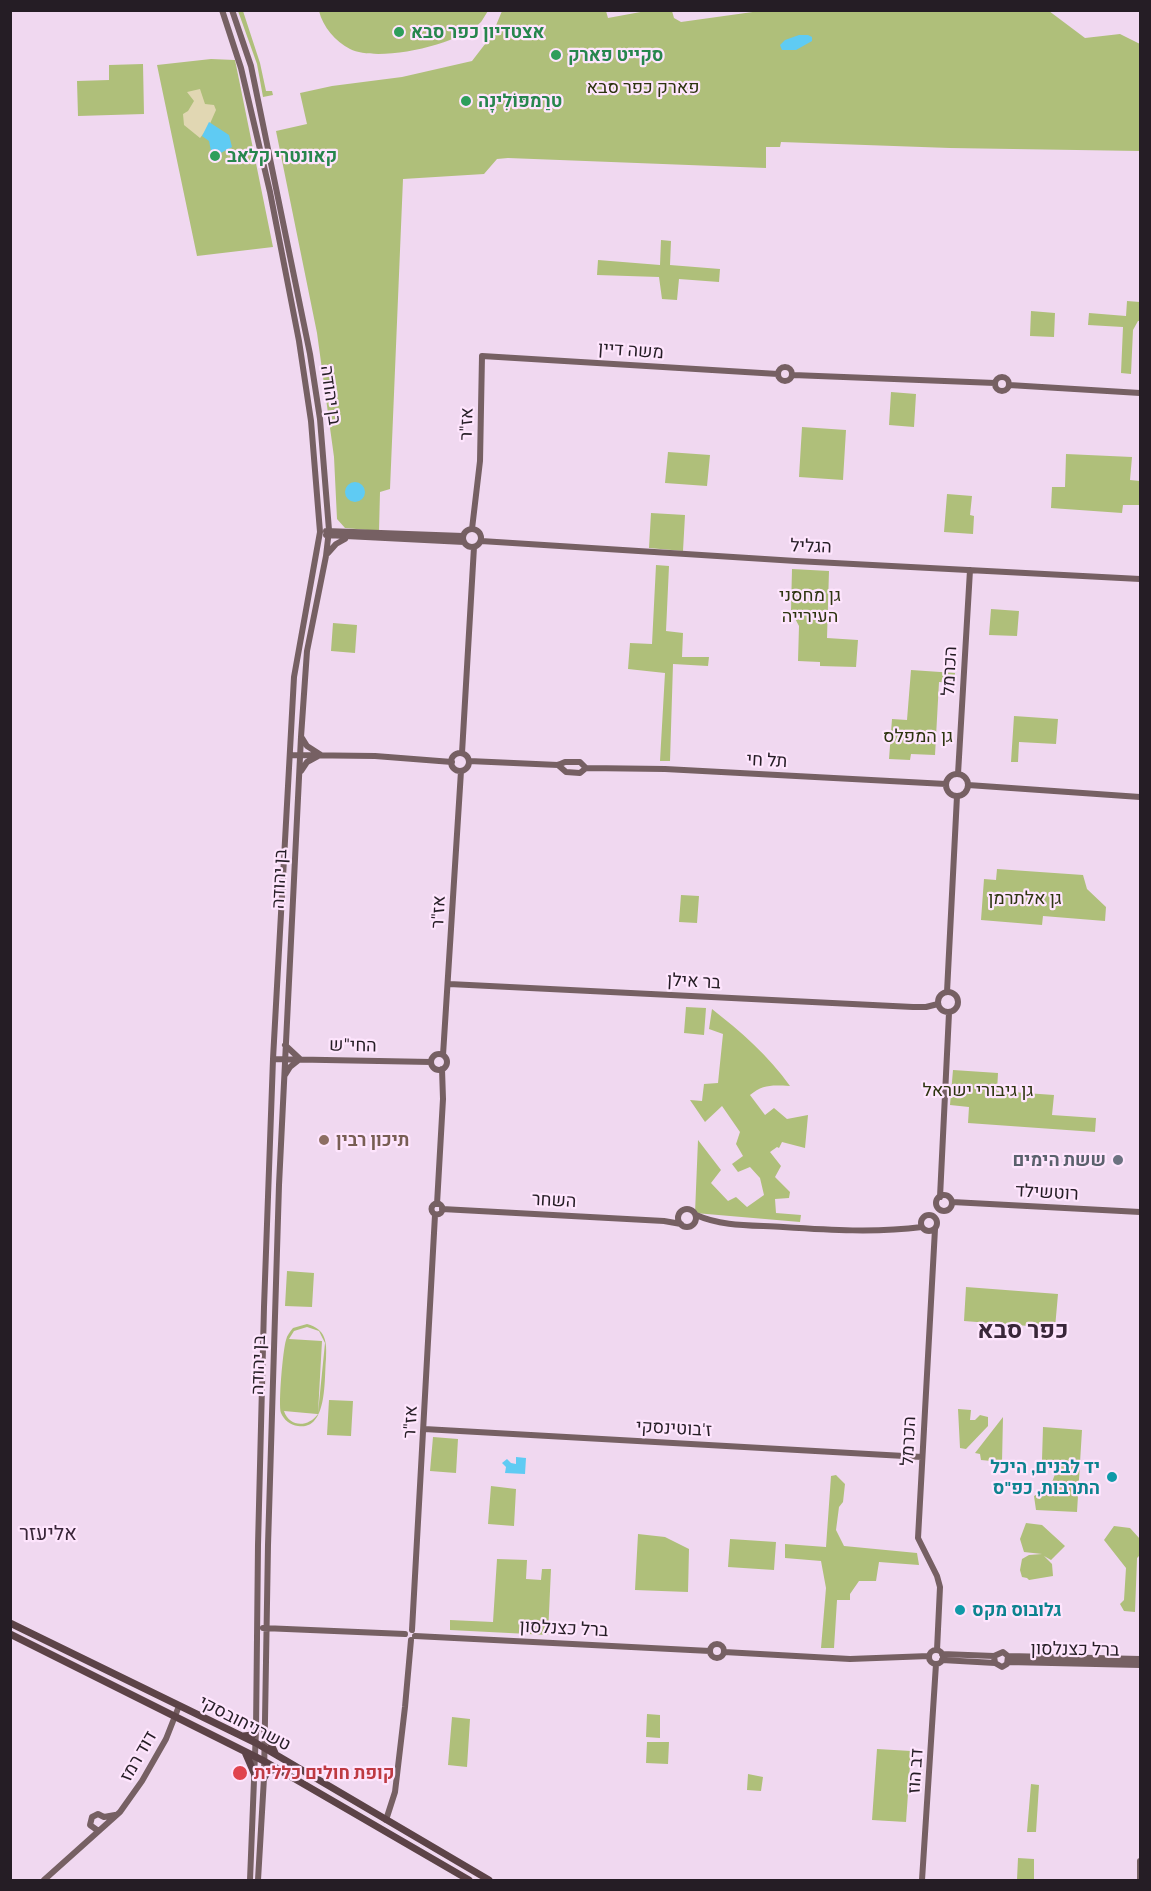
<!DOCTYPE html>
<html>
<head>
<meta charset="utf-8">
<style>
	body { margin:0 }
	#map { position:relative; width:1151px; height:1891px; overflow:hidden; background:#f0d8f0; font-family:"Exo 2",sans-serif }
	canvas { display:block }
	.frame { position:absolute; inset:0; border:12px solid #251d25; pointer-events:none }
</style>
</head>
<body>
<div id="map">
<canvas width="1151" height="1891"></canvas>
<div class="frame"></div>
</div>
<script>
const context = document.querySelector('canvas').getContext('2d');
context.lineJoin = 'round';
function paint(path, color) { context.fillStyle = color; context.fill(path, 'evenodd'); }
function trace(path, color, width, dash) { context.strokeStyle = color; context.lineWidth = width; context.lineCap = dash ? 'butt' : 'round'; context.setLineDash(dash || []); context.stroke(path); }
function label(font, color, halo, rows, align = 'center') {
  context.font = font + ' "Exo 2",Heebo,sans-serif'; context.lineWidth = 4.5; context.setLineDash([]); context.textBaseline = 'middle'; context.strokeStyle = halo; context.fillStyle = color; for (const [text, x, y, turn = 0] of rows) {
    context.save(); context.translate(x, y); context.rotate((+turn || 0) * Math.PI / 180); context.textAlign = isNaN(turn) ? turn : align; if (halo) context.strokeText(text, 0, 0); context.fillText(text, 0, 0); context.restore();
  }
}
paint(new Path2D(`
	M767,10L1049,11L1085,38L1120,34L1140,44V151L950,148L781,142L780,147H766V168L508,158L497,159L484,174L403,179L390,489L380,492L379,531L345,528L337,519L334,457L317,333L276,131L307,124L300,93L332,86L402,77L472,61L492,35L502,11H606L608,18L646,11H672L674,18L681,22Z
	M238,11H243L260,63L266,91H272L273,95L263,97L257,64Z
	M319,11V10L488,11C486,14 483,19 481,22C459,45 378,63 350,49C335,41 323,27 319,11Z
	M211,59L235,60L273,247L197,256L157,65Z
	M143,64L144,114L78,116L77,81L109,80V65Z
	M661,240L671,241L670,265L720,269L719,282L679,279L677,300L662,299L659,277L597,275L598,260L660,265Z
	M1127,301L1140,302V321H1138L1133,330L1131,374L1121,373L1123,327L1088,325L1089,313L1126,316Z
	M1031,311L1055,313L1054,337L1030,336Z
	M891,392L916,394L914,427L889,425Z
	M802,427L846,430L843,480L799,477Z
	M668,452L710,455L707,486L665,483Z
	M1066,454L1132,457L1130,480L1140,481V505H1123L1122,513L1051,508L1052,487H1065Z
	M947,494L972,496L970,515L974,516L973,534L944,532Z
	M651,513L685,515L683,551L649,548Z
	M656,565L669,566L666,631L683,633L682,657H709L708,666L673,664L670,761H660L665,673L628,669L630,643L652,644Z
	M792,569L829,571L827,638L858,640L856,667L820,666V662L798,661L799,626L791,611Z
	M991,609L1019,611L1017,636L989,635Z
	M333,623L357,625L355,653L331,651Z
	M911,670L955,673L954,683L939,682L935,755L911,754L910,760L889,759L892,719L907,720Z
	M1014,716L1058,719L1056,744L1019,742L1018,762H1011Z
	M997,869L1083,875L1087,889L1106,907L1105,921L1043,916L1042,925L981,920L984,879L996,880Z
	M681,895L699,896L697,923L679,922Z
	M686,1007L706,1008L704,1035L684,1033Z
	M712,1009C740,1031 769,1056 790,1086C773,1085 763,1084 750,1095L765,1115L774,1108L787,1119L808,1115L805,1148L782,1142L779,1148L777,1147L770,1152L781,1166L775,1177L790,1192L789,1198L775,1199L776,1213L801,1215L800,1222L695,1213L698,1140L721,1170L711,1183L728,1201L736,1197L747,1207L764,1195L760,1178L750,1167L738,1172L732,1164L743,1156L736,1144L740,1132L722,1106L705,1122L690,1100L702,1101L704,1084L718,1083L723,1034L709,1029Z
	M953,1070L998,1073L997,1091L1054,1095L1052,1115L1096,1118L1095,1132L968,1123L969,1107L950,1105Z
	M287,1271L314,1273L312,1307L285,1306Z
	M966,1287L1058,1294L1055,1328L964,1321Z
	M307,1324C326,1329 327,1342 326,1359C324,1378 328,1431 298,1426C290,1425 284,1420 281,1413C278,1405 283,1349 286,1340C287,1335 290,1332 293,1328ZM307,1327L319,1331L325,1343L318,1413L322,1341L289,1339L294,1331ZM284,1411L317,1414H318C308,1428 289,1427 284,1411Z
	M329,1400L353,1401L351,1436L327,1435Z
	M958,1409L971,1410L970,1420H975L980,1415L988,1417V1426L966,1449L960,1448Z
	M1003,1417L1002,1462L981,1460L980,1454L975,1453Z
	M1043,1427L1082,1430L1077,1512L1036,1510L1034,1496L1050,1488L1055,1474L1042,1460Z
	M433,1437L458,1439L456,1473L430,1471Z
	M836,1475L845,1484L843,1502L839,1507L836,1530L844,1546L917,1553L919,1565L879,1562L876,1581H859L850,1594V1600H837L834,1648H821L826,1588L821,1561L785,1558V1544L826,1547L831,1476Z
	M491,1486L516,1489L514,1526L488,1524Z
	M1026,1523L1042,1525L1065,1546L1051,1560L1044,1556L1052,1564L1053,1576L1029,1580L1027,1578L1022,1577L1020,1570L1022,1559L1029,1555L1042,1554L1024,1552L1020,1539Z
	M1114,1526L1130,1528L1140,1539V1555L1137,1558L1135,1612L1124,1611L1120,1604L1124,1600L1126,1568L1104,1540Z
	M638,1534L665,1537L689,1549L688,1592L635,1590Z
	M730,1539L776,1542L774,1570L728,1567Z
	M497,1559L527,1560L526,1579L541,1580L542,1569H551L548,1635L450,1630V1620L493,1622Z
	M647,1714L660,1715V1738L646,1737Z
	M452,1717L470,1719L467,1767L448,1765Z
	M647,1742H669L668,1764L646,1763Z
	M877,1749L911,1751L906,1822L872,1820Z
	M748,1774L763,1777L761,1791L747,1790Z
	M1031,1784L1039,1785L1036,1832H1027Z
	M1018,1858L1034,1859V1880H1017Z`), '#afbf7a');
paint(new Path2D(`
	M200,89L205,104L214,105L216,110L208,128L200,138L184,125L183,114L188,111L194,101L187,92Z`), '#e1d7b3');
paint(new Path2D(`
	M799,35H808L812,37V41L796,50H782L780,45L785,40Z
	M209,122L229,135L232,147L217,155L211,151L209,141L202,136Z
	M345 492a10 10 0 1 1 20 0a10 10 0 1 1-20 0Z
	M516,1457L526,1458L525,1474L505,1473L506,1467L502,1463L507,1459L511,1463L516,1464Z`), '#5fcbf3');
trace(new Path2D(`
	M222,10L241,68L270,192L299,341L311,421L320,532L294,677L273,1059L264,1307L258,1545L256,1730L250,1880
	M232,10L251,66L310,354L320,419L329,530L326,556L307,651L301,737L279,1185L268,1545L264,1778L258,1880
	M778 374a7 7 0 1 1 14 0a7 7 0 1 1-14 0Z
	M793,375L995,383
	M995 384a7 7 0 1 1 14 0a7 7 0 1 1-14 0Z
	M1009,385L1140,393
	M463 538a9 9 0 1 1 18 0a9 9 0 1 1-18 0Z
	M472,529L480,461L482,356L778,374
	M326,531L463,536
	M326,535L464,542
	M481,541L796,561L1140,579
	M328,553L336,544L345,539
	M302,738L307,746L321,755
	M462,753L474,547
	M451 762a9 9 0 1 1 18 0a9 9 0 1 1-18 0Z
	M290,755L375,756L452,762
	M469,761L558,765L565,762H580L586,768L665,769L946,784
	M558,765L566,772L580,773L586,768
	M301,771L307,762L318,756
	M958,774L970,570
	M946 785a11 11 0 1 1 22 0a11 11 0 1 1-22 0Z
	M968,785L1140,797
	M449,984L913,1007H926L938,1004
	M938 1002a10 10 0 1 1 20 0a10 10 0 1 1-20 0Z
	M947,992L957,796
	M431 1062a8 8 0 1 1 16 0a8 8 0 1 1-16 0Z
	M443,1055L461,771
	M273,1059L431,1062
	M285,1075L290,1067L300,1059L285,1045
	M936 1203a8 8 0 1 1 16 0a8 8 0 1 1-16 0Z
	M940,1197L949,1013
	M952,1202L1140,1212
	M431.5 1209a5.5 5.5 0 1 1 11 0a5.5 5.5 0 1 1-11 0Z
	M437,1204L443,1099L442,1069
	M678 1218a9 9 0 1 1 18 0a9 9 0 1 1-18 0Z
	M442,1209L664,1221L681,1224
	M696,1215C723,1227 754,1225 783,1227C829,1230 876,1233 922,1227
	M921 1223a8 8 0 1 1 16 0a8 8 0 1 1-16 0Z
	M935,1229L918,1538L937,1576L940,1587L937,1650
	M424,1429L922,1457
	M263,1628L405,1634
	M412,1630L435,1215
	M415,1636L710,1651
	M710 1651a7 7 0 1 1 14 0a7 7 0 1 1-14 0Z
	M929 1657a7 7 0 1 1 14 0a7 7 0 1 1-14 0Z
	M724,1652L850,1659L929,1656
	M942,1654L994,1656
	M1008,1656L1140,1659
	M942,1660L995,1663L1002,1667L1007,1664L1008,1656L1003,1652L994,1656L995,1663
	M1008,1662L1140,1665
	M386,1820L395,1792L405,1707L411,1640
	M97,1830L90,1825L92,1817L98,1814L104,1817L115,1815
	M44,1880L120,1812L142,1781L166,1739L179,1706
	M922,1880L936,1664
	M1140,1880V1861`), '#766063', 6);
trace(new Path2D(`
	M10,1623L256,1743L489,1880
	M10,1634L264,1761L469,1880
	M265,1731L275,1753
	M243,1736L253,1735L256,1730
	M245,1752L255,1775
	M264,1778L267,1773L276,1768`), '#5c4347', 7);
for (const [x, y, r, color] of [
	[399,32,6,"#2e9e5b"],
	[556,55,6,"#2e9e5b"],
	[466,101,6,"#2e9e5b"],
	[215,156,6,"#2e9e5b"],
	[324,1140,6,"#8d6e63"],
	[1118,1160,6,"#6b7280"],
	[1112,1477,6,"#0f9aa8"],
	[960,1610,6,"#0f9aa8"],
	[240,1773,8,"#e0444e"]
]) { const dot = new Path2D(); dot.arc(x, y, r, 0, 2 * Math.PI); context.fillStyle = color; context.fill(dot); trace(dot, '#fee5fd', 2); }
label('bold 18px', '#27864d', '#fee5fd', [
	["אצטדיון כפר סבא",411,32],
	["סקייט פארק",568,55],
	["טרַמפּוֹלִינָה",478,101],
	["קאונטרי קלאב",227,156]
], 'left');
label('18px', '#2d340f', '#fee5fd', [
	["פארק כפר סבא",643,87],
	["גן מחסני",810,595],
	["העירייה",810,616],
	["גן המפלס",918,736],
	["גן אלתרמן",1025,898],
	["גן גיבורי ישראל",978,1090]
]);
label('18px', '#251d25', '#fee5fd', [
	["משה דיין",631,350,4],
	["בן יהודה",331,395,82],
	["אז\"ר",466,424,-88],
	["הגליל",811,546,2],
	["הכרמל",949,671,-87],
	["תל חי",767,760,3],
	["בן יהודה",279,879,-87],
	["אז\"ר",438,912,-87],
	["בר אילן",694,981,3],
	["החי\"ש",353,1045,1],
	["רוטשילד",1047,1192,3],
	["השחר",554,1200,3],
	["בן יהודה",258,1365,-88],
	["אז\"ר",410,1422,-87],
	["ז'בוטינסקי",674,1428,3],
	["הכרמל",908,1441,-87],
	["ברל כצנלסון",564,1628,3],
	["ברל כצנלסון",1075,1649,1],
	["טשרניחובסקי",245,1723,27],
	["דוד רמז",138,1756,-60],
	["דב הוז",915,1771,-86]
]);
label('bold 18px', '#785e54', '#fee5fd', [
	["תיכון רבין",336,1140]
], 'left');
label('bold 18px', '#5b616d', '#fee5fd', [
	["ששת הימים",1106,1160]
], 'right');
label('bold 18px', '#0d838f', '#fee5fd', [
	["יד לבנים, היכל",1100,1467],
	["התרבות, כפ\"ס",1100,1488],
	["גלובוס מקס",972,1610,"left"]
], 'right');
label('bold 18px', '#be3a42', '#fee5fd', [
	["קופת חולים כללית",254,1773]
], 'left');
label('20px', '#392639', '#fee5fd', [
	["אליעזר",48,1533]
]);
label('bold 24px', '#392639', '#fee5fd', [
	["כפר סבא",1023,1330]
]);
</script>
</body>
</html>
